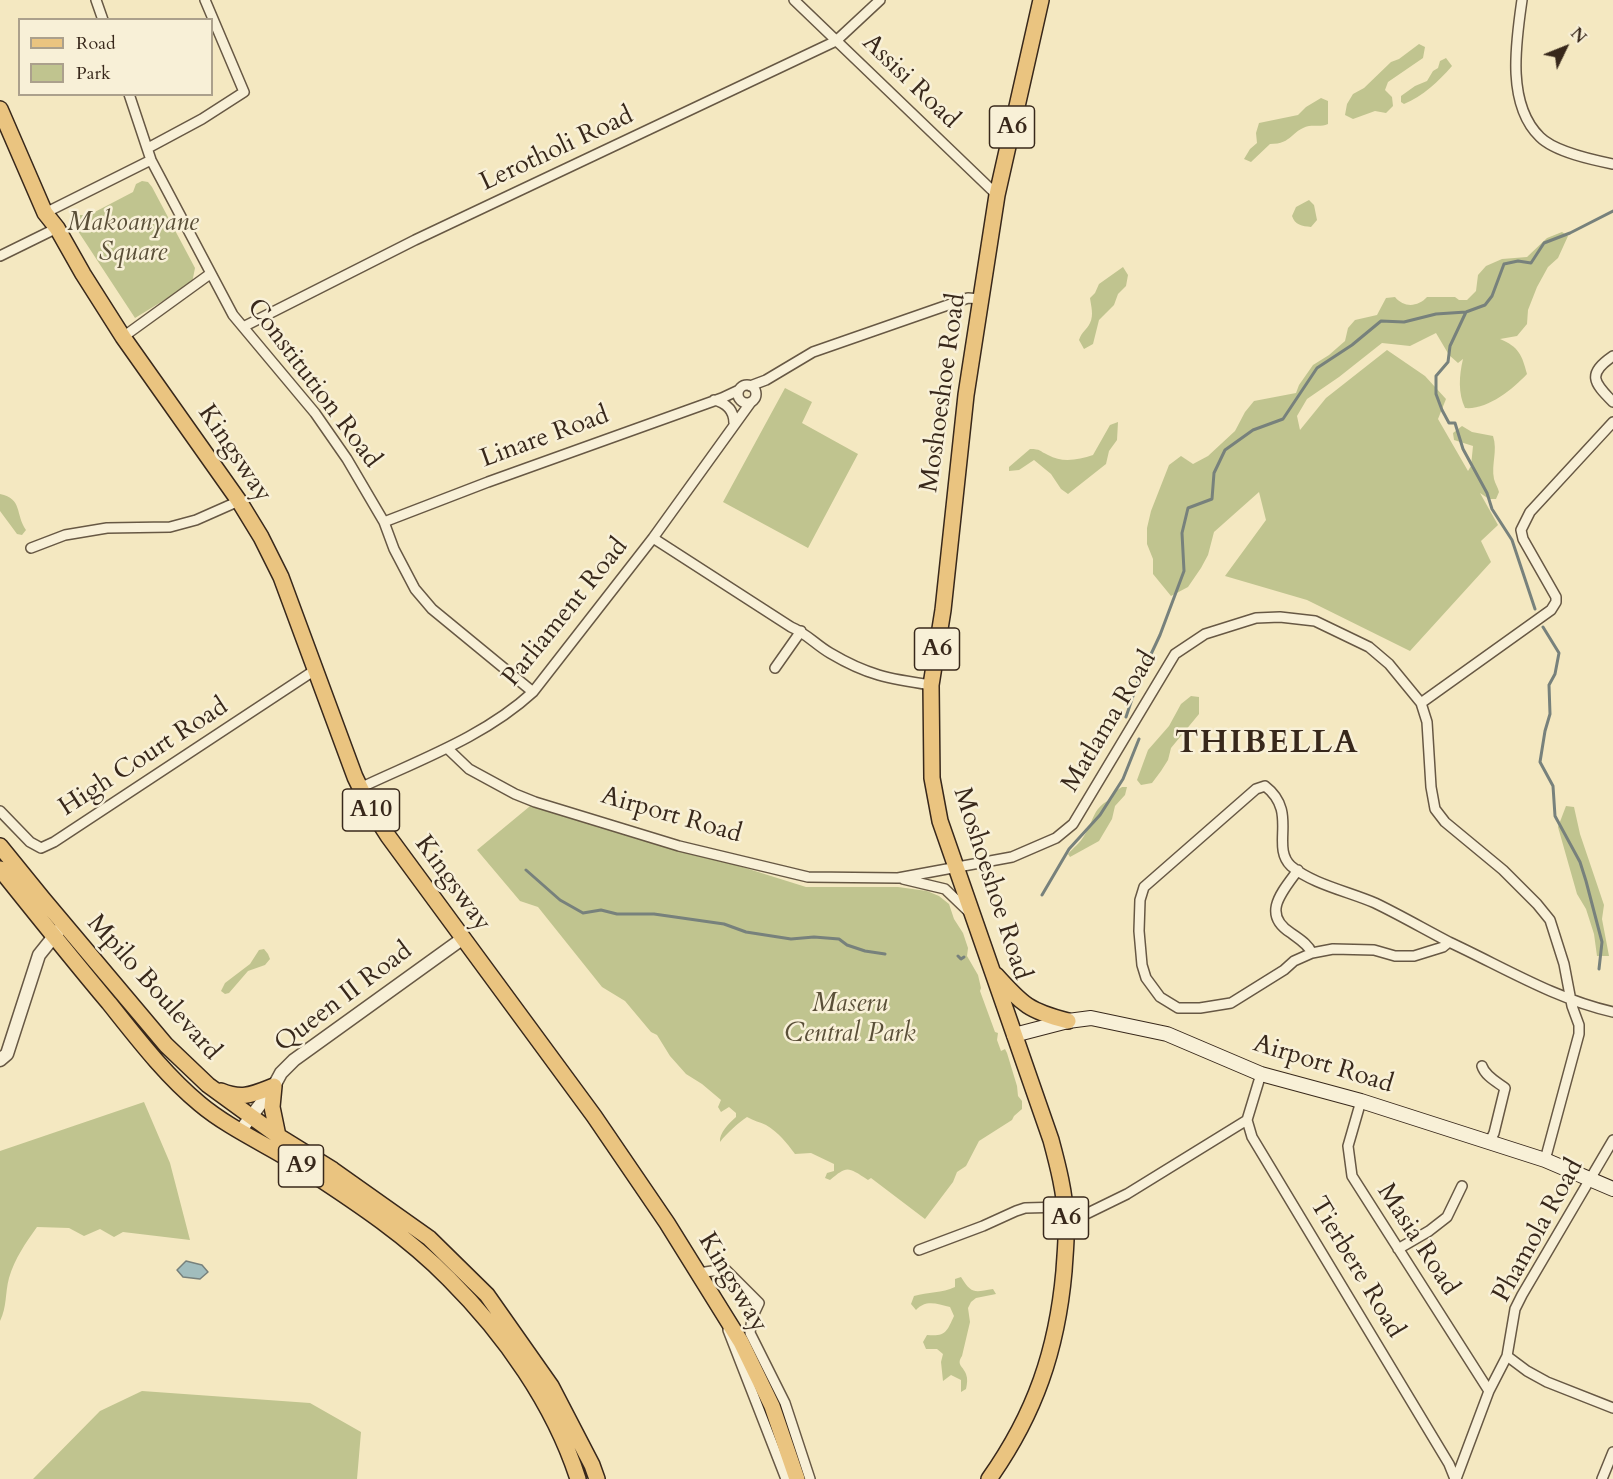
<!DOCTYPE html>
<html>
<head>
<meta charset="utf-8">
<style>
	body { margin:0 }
	#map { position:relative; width:1613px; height:1479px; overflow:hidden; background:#f4e8c1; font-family:Cardo,serif }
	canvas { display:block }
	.legend { position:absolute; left:18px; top:18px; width:195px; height:78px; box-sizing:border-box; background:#f8f0d7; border:2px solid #aba08c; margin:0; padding:8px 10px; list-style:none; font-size:18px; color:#38281b }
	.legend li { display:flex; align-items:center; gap:12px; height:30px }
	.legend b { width:30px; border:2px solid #aba08c }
	.north { position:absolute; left:1535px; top:18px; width:60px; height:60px; -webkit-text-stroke:4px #f8f0d7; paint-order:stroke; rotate:47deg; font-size:16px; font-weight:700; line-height:24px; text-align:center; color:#38281b }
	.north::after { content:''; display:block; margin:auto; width:21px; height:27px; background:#38281b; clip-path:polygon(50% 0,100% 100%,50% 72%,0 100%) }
</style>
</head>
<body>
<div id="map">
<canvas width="1613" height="1479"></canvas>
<ul class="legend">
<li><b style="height:8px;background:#eac480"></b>Road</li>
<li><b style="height:16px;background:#c0c48f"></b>Park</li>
</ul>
<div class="north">N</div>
</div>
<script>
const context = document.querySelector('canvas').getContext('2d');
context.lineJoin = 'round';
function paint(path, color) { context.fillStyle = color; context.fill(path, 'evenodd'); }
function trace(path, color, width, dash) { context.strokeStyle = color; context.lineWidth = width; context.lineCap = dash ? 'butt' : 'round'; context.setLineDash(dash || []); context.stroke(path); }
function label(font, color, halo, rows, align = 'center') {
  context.font = font + ' Cardo,serif'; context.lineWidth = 5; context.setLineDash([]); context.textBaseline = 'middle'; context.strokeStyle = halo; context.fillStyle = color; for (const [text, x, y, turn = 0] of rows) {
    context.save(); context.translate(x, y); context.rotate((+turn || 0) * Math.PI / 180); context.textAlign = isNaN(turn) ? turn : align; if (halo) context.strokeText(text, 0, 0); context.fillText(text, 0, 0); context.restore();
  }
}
paint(new Path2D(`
	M1419,44L1425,47L1423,58L1388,82L1385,90L1392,97L1393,106L1386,113L1375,111L1353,119L1345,115L1347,104L1353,94L1364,88L1391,62L1399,59Z
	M1446,58L1452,66C1438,82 1423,96 1404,104L1401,102V96L1415,86L1427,81L1433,71L1438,68L1440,61Z
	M1321,98L1328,101V124C1321,127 1316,125 1309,126C1291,130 1293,144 1270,144L1251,162L1244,159L1250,149L1257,143L1256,133L1259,123L1298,115L1306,107Z
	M142,181L148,182L152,187L195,268L192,283L135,318L76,228L75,223L80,215H89L133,192L136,184Z
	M1309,200L1314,205L1317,220L1311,227C1302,226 1295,225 1292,216L1296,207Z
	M1562,232L1568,236L1558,258L1548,267L1537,287L1528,310L1527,324L1517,336L1500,339C1519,347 1522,355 1527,374C1512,390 1487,410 1465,408C1458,393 1459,376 1463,359L1458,363L1449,355L1436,333L1410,346L1382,343L1339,377L1307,399L1297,416L1300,430L1326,398L1387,350L1425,376L1446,399L1438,419L1468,471L1471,466L1473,446L1454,440L1453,433L1462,426L1472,432L1493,436C1498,451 1491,464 1494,479C1495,483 1498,488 1499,492L1496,499H1489L1480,493L1498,525L1481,541L1491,562L1410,651L1307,600L1225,576L1266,520L1259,492L1214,532L1208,555L1201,568L1188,587L1171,596L1153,574V559L1147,544V528L1151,511L1169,465L1181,456L1193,464L1208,456L1235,431L1245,412L1254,401L1296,393L1299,385L1313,365L1329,355L1345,341L1348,328L1355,320L1377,315L1386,298L1395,297C1404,308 1418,307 1427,297H1455L1459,300H1467L1476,291L1478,275L1486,266L1502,259L1527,257L1547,238Z
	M1123,267L1128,275L1126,286L1118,294L1114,305L1099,320L1093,344L1084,349L1079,340C1082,331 1087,330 1090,323C1094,315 1091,306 1090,298L1095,293L1099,284Z
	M785,388L812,402L802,423L858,454L808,548L723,502Z
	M1118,422L1117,440L1109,451L1106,464L1068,494L1061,489L1051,474L1034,460L1019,470L1009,471V467L1030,449C1041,449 1039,451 1048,455C1062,463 1078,460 1093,455L1110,425Z
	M0,494C23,499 15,514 26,530L22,535L17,534L0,511Z
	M1191,696L1199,697V714L1171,748L1168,760L1161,771L1152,783L1141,785L1137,780L1148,750L1169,726L1181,704Z
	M1122,787H1127L1125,795L1115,806L1112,819L1099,841L1070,857L1068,854C1073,848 1080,843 1084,836C1094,821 1093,806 1112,799L1114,792Z
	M535,802L806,887H898L927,891L939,896L949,904L954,919L963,933L968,948L967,956L978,975L981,988L980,991L995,1032L998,1033L997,1040L1001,1051L1005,1049L1007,1053L1017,1086L1018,1096L1022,1101V1109L1014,1116L1012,1120L979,1141L966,1166L957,1172L953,1182L925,1219L871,1178L868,1180C847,1166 847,1166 830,1180L825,1178L827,1173L834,1171V1164L811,1153L795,1154C786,1142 779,1133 766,1125C760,1122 754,1121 747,1117C739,1122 726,1134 720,1142C719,1133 729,1123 736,1117V1113L729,1107L721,1112L718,1107L721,1100L702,1084L686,1074L670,1056L657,1035L651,1032L625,1001L602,987L538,907L520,901L477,850Z
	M1566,806L1574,807L1580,834L1604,905L1602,919L1609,956H1597L1594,934L1586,909L1577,894L1558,827Z
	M264,949L268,954L270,959L265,965L248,971L229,993L225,994L221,991L225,983L250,964L259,950Z
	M144,1102L170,1163L190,1240L123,1232L114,1237L100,1229L84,1236L69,1228L37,1227C25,1244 15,1258 9,1278C5,1293 7,1307 0,1321V1151Z
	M961,1277C972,1295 975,1292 993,1289L996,1294L976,1298L971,1302L968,1308L970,1322L962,1356C956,1365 963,1366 966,1374C968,1379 967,1384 966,1389L961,1392V1380L951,1375L943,1381L941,1362L943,1354L937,1349H926L923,1342L927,1335C946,1337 947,1331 954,1316L950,1307C937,1304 926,1299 916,1310L911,1304L914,1296C928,1292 942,1293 955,1287V1279Z
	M142,1391L310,1403L361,1432L357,1479H33L100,1411Z`), '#c0c48f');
const water = new Path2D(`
	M186,1261L202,1265L208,1272L200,1279L183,1277L177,1270Z`);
paint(water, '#a1bdbd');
trace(water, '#77817c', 1.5);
trace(new Path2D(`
	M1466,312L1450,346L1448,362L1436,376V394L1442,410L1449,423H1455L1463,449L1487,493L1492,509L1512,540L1535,609
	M1543,627L1559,653L1555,674L1549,685L1550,714L1545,731L1540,762L1553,786L1555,816L1580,862L1586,881L1602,942L1599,969
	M1126,717L1137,684L1160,635L1184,571L1182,533L1188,508L1212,499L1214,473L1225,450L1253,430L1283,419L1317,368L1352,345L1381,321L1404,322L1436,314L1466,312L1485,305L1492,296L1504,264L1518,261L1531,263L1544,243L1570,233L1613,211
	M526,870L560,900L583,913L601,910L617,914H654L724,924L746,932L791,939L814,937L839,939L847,945L865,951L885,954
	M1042,895L1069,849L1100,815L1123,779L1139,739
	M958,956L961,959L964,957`), '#77817c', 3);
const minor = new Path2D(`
	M96,0L103,20
	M794,0L997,195
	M1522,0C1516,42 1506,104 1540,137C1555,152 1593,160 1613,164
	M129,94L151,160L233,315L315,413L347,459L384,522L394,549L415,589L432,609L533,692
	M148,148L202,119L244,92L205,0
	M45,213L151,160
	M0,256L57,228
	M243,327L415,240L836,41L880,0
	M123,337L210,274
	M1613,356C1587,374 1593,382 1613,402
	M738 394a9 9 0 1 1 18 0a9 9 0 1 1-18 0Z
	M750,386L766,380L813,352L968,298L981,299
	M714,400C726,403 734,410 734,423
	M384,522L488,482L722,398L739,390
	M653,538L791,627C806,633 816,645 830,653C867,675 889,679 931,685
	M31,548L65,535L107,528L170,527L196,520L239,501
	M775,668L801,631
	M1421,703L1551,610L1556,602V597L1523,539L1521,530L1530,512L1613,422
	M447,748L469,769L515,794L535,802L679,846L808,877L898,878L1012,857L1056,838L1073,824L1175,654L1205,634L1256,618L1280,617L1315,621L1369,647L1389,664L1421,703L1427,722L1431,787L1435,809L1445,822L1503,870L1537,904L1550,920L1564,964L1572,1006L1579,1025V1034L1545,1160
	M360,788C419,760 484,737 533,692L653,538L751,402
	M0,811L30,842L41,848L54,842L315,670
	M1298,870C1282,892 1261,914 1291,933C1299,939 1308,944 1312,953
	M903,879L945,889L969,912
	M1449,942C1424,929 1400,915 1375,903C1350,892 1312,884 1291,866C1270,846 1299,812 1265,786L1256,789L1144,887L1140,900L1139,931L1142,965L1146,978L1160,997L1178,1008H1200L1231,1003L1284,970L1294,961L1312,953L1333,949L1374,950L1395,956H1414L1443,947L1449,942C1503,967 1555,999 1613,1012
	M1482,1066C1485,1076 1497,1082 1505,1088L1494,1133L1489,1143
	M1261,1074L1247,1120L1252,1137L1449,1464L1455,1479
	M1361,1101L1348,1146L1352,1176L1489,1391
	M1066,1218L1082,1216L1127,1194L1247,1120
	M1398,1249L1429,1231L1447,1217L1462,1186
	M919,1250L983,1226L1016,1211L1025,1208L1064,1207
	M699,1273L725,1269L759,1303L752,1318L750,1333L785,1403L810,1479
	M728,1330L786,1479
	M1507,1356L1527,1371L1547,1382L1613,1408
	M1456,1479L1489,1391L1507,1356L1515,1309L1522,1295L1613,1140
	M1602,1479L1613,1452`);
const tertiary = new Path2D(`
	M0,1060L7,1054L39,955L59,930
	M241,1130L274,1086L281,1073L294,1060L462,939`);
const secondary = new Path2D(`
	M1014,1035L1068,1021L1091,1018L1167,1034L1261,1074L1361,1101L1545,1160L1613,1189`);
const primary = new Path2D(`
	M0,109L45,213L57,228L83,274L123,337L239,501L261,537L281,577L355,777L370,808L388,836L594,1116L667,1223L741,1342L772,1406L797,1479
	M996,975C1023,1005 1029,1011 1068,1021
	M989,1479C1035,1414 1057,1350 1064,1271C1065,1254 1067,1237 1066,1221C1065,1193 1058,1166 1051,1140L940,821L932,778L931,685L943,610L966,395L997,195L1041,0`);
const trunk = new Path2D(`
	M0,846L43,899L166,1045L208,1085L278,1136L333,1170L429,1238L487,1295L551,1386L592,1465L597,1479
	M0,869C36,914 72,959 109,1003C137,1038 165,1075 200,1104C231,1130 274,1148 308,1171C357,1203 408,1237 449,1279C504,1334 554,1404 578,1479
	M221,1091C243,1100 253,1094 274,1086L272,1107L278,1136`);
trace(minor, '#675844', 12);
trace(tertiary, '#675844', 15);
trace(secondary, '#38281b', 16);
trace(primary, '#38281b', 18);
trace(trunk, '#38281b', 18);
trace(minor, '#f8f0d7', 9);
trace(tertiary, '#f8f0d7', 12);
trace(secondary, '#f8f0d7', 14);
trace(primary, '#eac480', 15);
trace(trunk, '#eac480', 15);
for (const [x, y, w] of [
	[1012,127,45],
	[937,649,45],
	[371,810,57],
	[301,1166,45],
	[1066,1218,45]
]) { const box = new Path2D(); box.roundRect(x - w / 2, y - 21, w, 42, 4.5); context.fillStyle = '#f8f0d7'; context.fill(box); trace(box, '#38281b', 1.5); }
label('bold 24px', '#38281b', null, [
	["A6",1012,127],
	["A6",937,649],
	["A10",371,810],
	["A9",301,1166],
	["A6",1066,1218]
]);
label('26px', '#38281b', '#f8f0d7', [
	["Assisi Road",910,82,44],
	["Lerotholi Road",557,150,-25],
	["Constitution Road",313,384,53],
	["Moshoeshoe Road",944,393,-82],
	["Linare Road",545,438,-20],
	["Kingsway",234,454,56],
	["Parliament Road",566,613,-51],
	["Matlama Road",1110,722,-59],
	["High Court Road",144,758,-33],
	["Airport Road",671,816,16],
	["Kingsway",452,884,54],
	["Moshoeshoe Road",991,884,72],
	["Mpilo Boulevard",153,988,48],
	["Queen II Road",344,998,-37],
	["Airport Road",1323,1065,17],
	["Phamola Road",1539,1231,-61],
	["Masia Road",1417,1240,57],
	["Tierbere Road",1356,1268,59],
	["Kingsway",732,1283,59]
]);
label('italic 26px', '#5a4f38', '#f8f0d7', [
	["Makoanyane",133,224],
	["Square",133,254],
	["Maseru",850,1005],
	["Central Park",850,1035]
]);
context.letterSpacing = '1.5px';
label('bold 32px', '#38281b', '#f8f0d7', [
	["THIBELLA",1267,745]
]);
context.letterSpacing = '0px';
</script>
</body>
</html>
